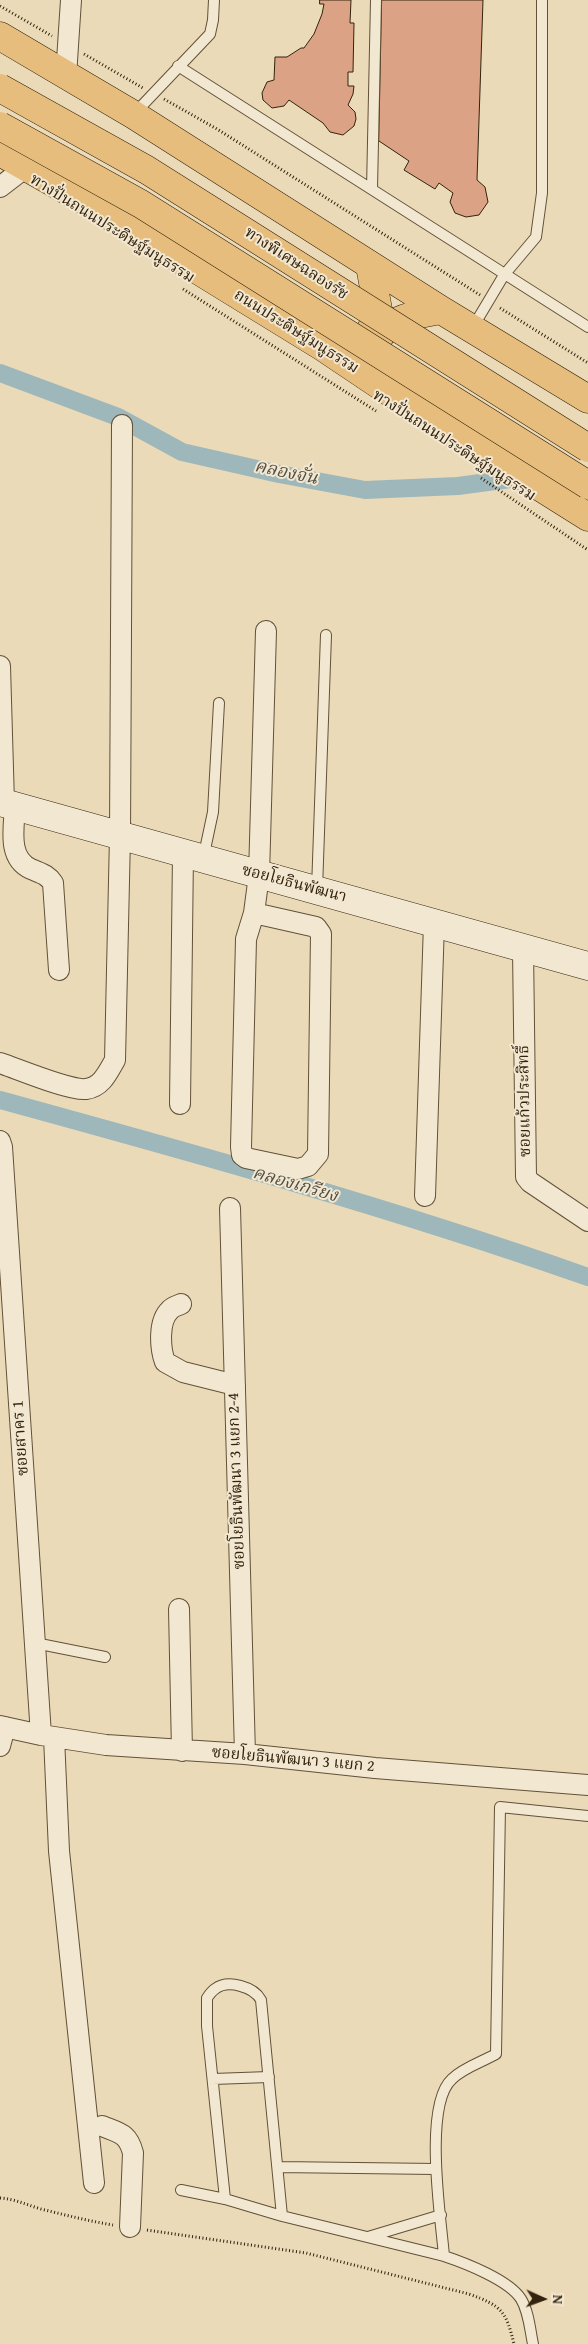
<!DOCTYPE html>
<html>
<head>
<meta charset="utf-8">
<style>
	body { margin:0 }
	#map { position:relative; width:588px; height:2344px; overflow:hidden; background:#ebdab8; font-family:"Gentium Book Plus",serif }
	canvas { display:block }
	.north { position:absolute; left:518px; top:2274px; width:50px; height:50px; -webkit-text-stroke:4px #f2e7d1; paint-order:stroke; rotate:92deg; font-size:14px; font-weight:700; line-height:20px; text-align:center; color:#33230e }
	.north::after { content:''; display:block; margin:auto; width:18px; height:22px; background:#33230e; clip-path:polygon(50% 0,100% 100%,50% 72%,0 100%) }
</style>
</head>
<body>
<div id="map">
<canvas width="588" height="2344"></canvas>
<div class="north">N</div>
</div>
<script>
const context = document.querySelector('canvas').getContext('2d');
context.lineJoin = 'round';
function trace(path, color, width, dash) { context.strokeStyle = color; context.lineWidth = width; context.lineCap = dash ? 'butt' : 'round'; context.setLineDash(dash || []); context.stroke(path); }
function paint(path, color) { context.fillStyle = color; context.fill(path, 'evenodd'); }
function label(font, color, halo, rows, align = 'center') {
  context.font = font + ' "Gentium Book Plus","Noto Serif Thai",serif'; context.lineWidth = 4; context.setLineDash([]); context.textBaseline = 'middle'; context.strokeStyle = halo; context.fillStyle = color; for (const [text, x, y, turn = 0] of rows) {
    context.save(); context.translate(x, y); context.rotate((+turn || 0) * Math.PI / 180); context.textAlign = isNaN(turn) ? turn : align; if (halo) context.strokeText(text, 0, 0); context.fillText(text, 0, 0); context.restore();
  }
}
trace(new Path2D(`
	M0,373L118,417L182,452L279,474L365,490L458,486L525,477
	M0,1100C197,1154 395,1209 588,1277`), '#9eb7ba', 18);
const building = new Path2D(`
	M320,0H351L350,23H354L353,72H348V86H354L353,94L348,105L355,112L356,119L354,126L343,135L330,132L323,123L289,100L284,106L272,108L263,100L262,93L267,82L274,80L275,57H287L301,48H304L314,34L322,14L324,4H320Z
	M382,0H483L477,180L485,187L488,202L479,215L466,217L455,213L450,202L453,193L439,183L435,189L404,170L409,161L379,141Z`);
paint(building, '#dba285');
trace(building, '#33230e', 1);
const lane = new Path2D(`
	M178,66L588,327
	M134,114L210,34L213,20L214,0
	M372,189L376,0
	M473,327L504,275L536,237L542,193V0
	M203,859L213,812L219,703
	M317,889L326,635
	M35,1643L105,1657
	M213,2079L269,2077
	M278,2167L436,2169
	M181,2190L225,2199L282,2216L444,2256
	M225,2199L207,2026V1998C209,1995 212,1991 215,1989C228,1979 254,1987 261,2000L282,2216
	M368,2237L441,2215
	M533,2344C530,2330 529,2312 521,2299C509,2280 465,2263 444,2256C441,2219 423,2105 452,2079C463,2068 482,2062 496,2054L500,1807L588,1816`);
const street = new Path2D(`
	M66,76L71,0
	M0,187L26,167
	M0,666L4,803
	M15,806C14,828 7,858 31,869C40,873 47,874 53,883L59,970
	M254,913L316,927L321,934L318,1154L308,1166L298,1169L246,1158L242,1155L241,1147L246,939L254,913L259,875L266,631
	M523,949L526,1177L530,1182L588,1221
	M0,1063C18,1069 70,1091 86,1089C102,1087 108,1072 115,1060L120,836L122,425
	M180,1104L183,853
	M0,1141L2,1147L41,1735
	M425,1196L434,923
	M230,1208L245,1754
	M181,1304C177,1306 172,1307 170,1310C158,1321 160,1348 165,1362L183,1372L235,1385
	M179,1609L182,1751
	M0,1726L41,1735L106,1745L245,1754L375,1768L588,1785
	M54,1737L59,1851L94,2183
	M0,1746L5,1727
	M102,2126C119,2133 128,2133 133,2153L130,2227`);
const secondary = new Path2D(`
	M0,802L588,966`);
const primary = new Path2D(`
	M0,36L134,115L441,310L588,399
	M0,152L84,200L323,347L408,404L588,517
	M369,333L379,315L370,266
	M378,372L373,367C373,361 372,352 374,347C384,318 415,315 441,310`);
trace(lane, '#615138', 12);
trace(street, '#615138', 22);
trace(secondary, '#33230e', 29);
trace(primary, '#33230e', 29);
trace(new Path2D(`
	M0,6L52,36
	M84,54L143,88
	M164,99L217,129L480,295
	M183,289L376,411
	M500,308L588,363
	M481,478L588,550
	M0,2198C15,2199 27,2205 41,2209C65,2215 89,2221 113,2225
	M147,2230L306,2253L469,2294C502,2306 506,2311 514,2344`), '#33230e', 3, [1, 2.5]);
trace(lane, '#f2e7d1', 10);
trace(street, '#f2e7d1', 20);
trace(secondary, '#f2e7d1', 28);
trace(primary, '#e6bd7c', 28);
const highwayBridge = new Path2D(`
	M0,88L147,170L588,448
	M0,126L141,204L588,485`);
trace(highwayBridge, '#33230e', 29, []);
trace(highwayBridge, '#e6bd7c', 28);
label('16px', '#33230e', '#f2e7d1', [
	["ทางปั่นถนนประดิษฐ์มนูธรรม",112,229,32],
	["ทางพิเศษฉลองรัช",296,264,33],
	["ถนนประดิษฐ์มนูธรรม",296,332,32],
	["ทางปั่นถนนประดิษฐ์มนูธรรม",454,446,33],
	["ซอยโยธินพัฒนา",294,884,15],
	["ซอยแก้วประสิทธื์",525,1101,-91],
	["ซอยสาคร 1",21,1438,-94],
	["ซอยโยธินพัฒนา 3 แยก 2-4",237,1481,-92],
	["ซอยโยธินพัฒนา 3 แยก 2",293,1760,5]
]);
label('italic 18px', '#534f42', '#f2e7d1', [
	["คลองจั่น",286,473,12],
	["คลองเกรียง",295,1185,16]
]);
</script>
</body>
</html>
